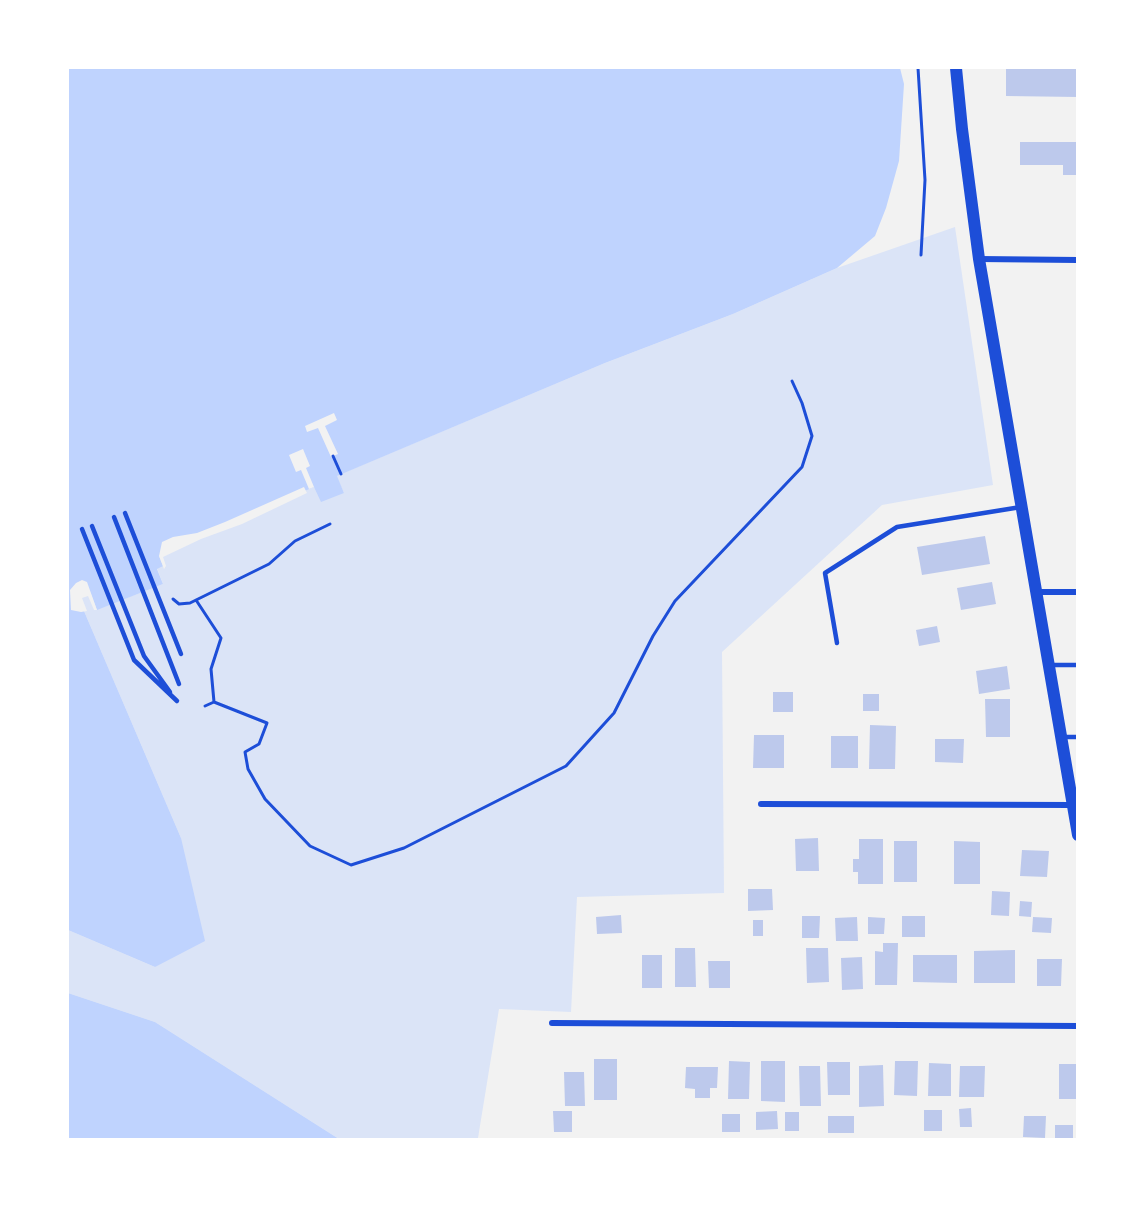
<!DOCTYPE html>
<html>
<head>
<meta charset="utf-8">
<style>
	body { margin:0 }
	#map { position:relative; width:1145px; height:1207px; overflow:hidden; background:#f2f2f2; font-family:"Archivo Narrow",sans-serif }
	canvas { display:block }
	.frame { position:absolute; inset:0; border:69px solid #fff; pointer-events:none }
</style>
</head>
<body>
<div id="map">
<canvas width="1145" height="1207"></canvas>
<div class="frame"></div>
</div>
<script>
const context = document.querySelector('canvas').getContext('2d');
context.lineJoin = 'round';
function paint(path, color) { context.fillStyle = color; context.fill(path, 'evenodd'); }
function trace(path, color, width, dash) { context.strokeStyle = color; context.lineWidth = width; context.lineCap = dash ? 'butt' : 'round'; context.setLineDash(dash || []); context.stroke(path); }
paint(new Path2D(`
	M955,227L993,485L882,505L722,652L724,893L577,897L571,1012L499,1009L478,1138L339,1139L155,1022L68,993V930L155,967L181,838L78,597L90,592L98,609L163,584L157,568L159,556L314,487L344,493L336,476L605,363L733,314L837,268Z`), '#dbe4f7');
paint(new Path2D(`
	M68,68H900L904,84L899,161L886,208L875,236L837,268L733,314L605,363L337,476L344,493L321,502L314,487L159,556L163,566L157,569L163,584L97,610L90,592L78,597L181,838L205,941L155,967L68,930Z
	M68,993L155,1022L339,1139H68Z`), '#bfd3fe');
paint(new Path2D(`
	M334,413L337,420L325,426L338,454L331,457L318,428L307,432L305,426Z
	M303,449L310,466L306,468L314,487L309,489L301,470L296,472L289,455Z
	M304,487L307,493L242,524L201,539L163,557L166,566L164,569L159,556L162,542L173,537L197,533L225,522Z
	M82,580L87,582L97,610H94L88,596L82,598L87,611L81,612L71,610L70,590L76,583Z`), '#f2f2f2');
paint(new Path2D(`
	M1006,68H1078V97L1006,96Z
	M1020,142H1078V175H1063V165H1020Z
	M985,536L990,564L922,575L917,547Z
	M992,582L996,604L961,610L957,588Z
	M937,626L940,642L919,646L916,630Z
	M1007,666L1010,689L979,694L976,671Z
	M773,692H793V712H773Z
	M863,694H879V711H863Z
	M985,699H1010V737H986Z
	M870,725L896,726L895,769H869Z
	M754,735H784V768H753Z
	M831,736H858V768H831Z
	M935,739H964L963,763L935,762Z
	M818,838L819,871H796L795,839Z
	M859,839H883V884H858V872H853V859H859Z
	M894,841H917V882H894Z
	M954,841L980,842V884H954Z
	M1022,850L1049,851L1047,877L1020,876Z
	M748,889H772L773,910L748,911Z
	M992,891L1010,892L1009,916L991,915Z
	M1020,901L1032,902L1031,917L1019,916Z
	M621,915L622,933L597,934L596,917Z
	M802,916H820L819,938H802Z
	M902,916H925V937H902Z
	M857,917L858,941H836L835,918Z
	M868,917L885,918L884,934H868Z
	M1033,917L1052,918L1051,933L1032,932Z
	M753,920H763V936H753Z
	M883,943H898L897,985H875V951L883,952Z
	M675,948H695L696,987H675Z
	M806,948H828L829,982L807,983Z
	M1015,950V983H974V951Z
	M642,955H662V988H642Z
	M913,955H957V983L913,982Z
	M862,957L863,989L842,990L841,958Z
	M1037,959H1062L1061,986H1037Z
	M708,961H730V988H709Z
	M594,1059H617V1100H594Z
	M729,1061L750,1062L749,1099H728Z
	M761,1061H785V1102L761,1101Z
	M895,1061H918L917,1096L894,1095Z
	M827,1062H850V1095H828Z
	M929,1063L951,1064V1096H928Z
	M1059,1064H1078V1099H1059Z
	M883,1065L884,1106L859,1107V1066Z
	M799,1066H820L821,1106H800Z
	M960,1066H985L984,1097H959Z
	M686,1067H718L717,1088H710V1098H695V1089L685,1088Z
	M564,1072H584L585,1106H565Z
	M971,1108L972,1127H960L959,1109Z
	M924,1110H942V1131H924Z
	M553,1111H572V1132H554Z
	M777,1111L778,1129L756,1130V1112Z
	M785,1112H799V1131H785Z
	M722,1114H740V1132H722Z
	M828,1116H854V1133H828Z
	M1024,1116H1046L1045,1138L1023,1137Z
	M1055,1125H1073V1138H1055Z`), '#bdc9ec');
trace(new Path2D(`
	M918,68L925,180L921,255
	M333,456L341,474
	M173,599L179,604L190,603L269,564L295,541L330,524
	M196,600L221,638L211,669L214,702
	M205,706L214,702L267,723L259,744L245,752L248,769L265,799L310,846L351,865L404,848L566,766L614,713L653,636L675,601L802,467L812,436L802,403L792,381`), '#1d4ed8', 3);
trace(new Path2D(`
	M125,513L181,654
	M114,517L179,684
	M92,526L144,656L170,692
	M82,529L134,660L177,701
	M837,643L825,573L897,527L1021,507
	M1050,665H1078
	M1063,737H1078`), '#1d4ed8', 4.5);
trace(new Path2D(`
	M979,259L1078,260
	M1036,592H1078
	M761,804L1072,805
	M552,1023L1078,1026`), '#1d4ed8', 6);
trace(new Path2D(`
	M956,68L962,129L979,259L1078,835`), '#1d4ed8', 12);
</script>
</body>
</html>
